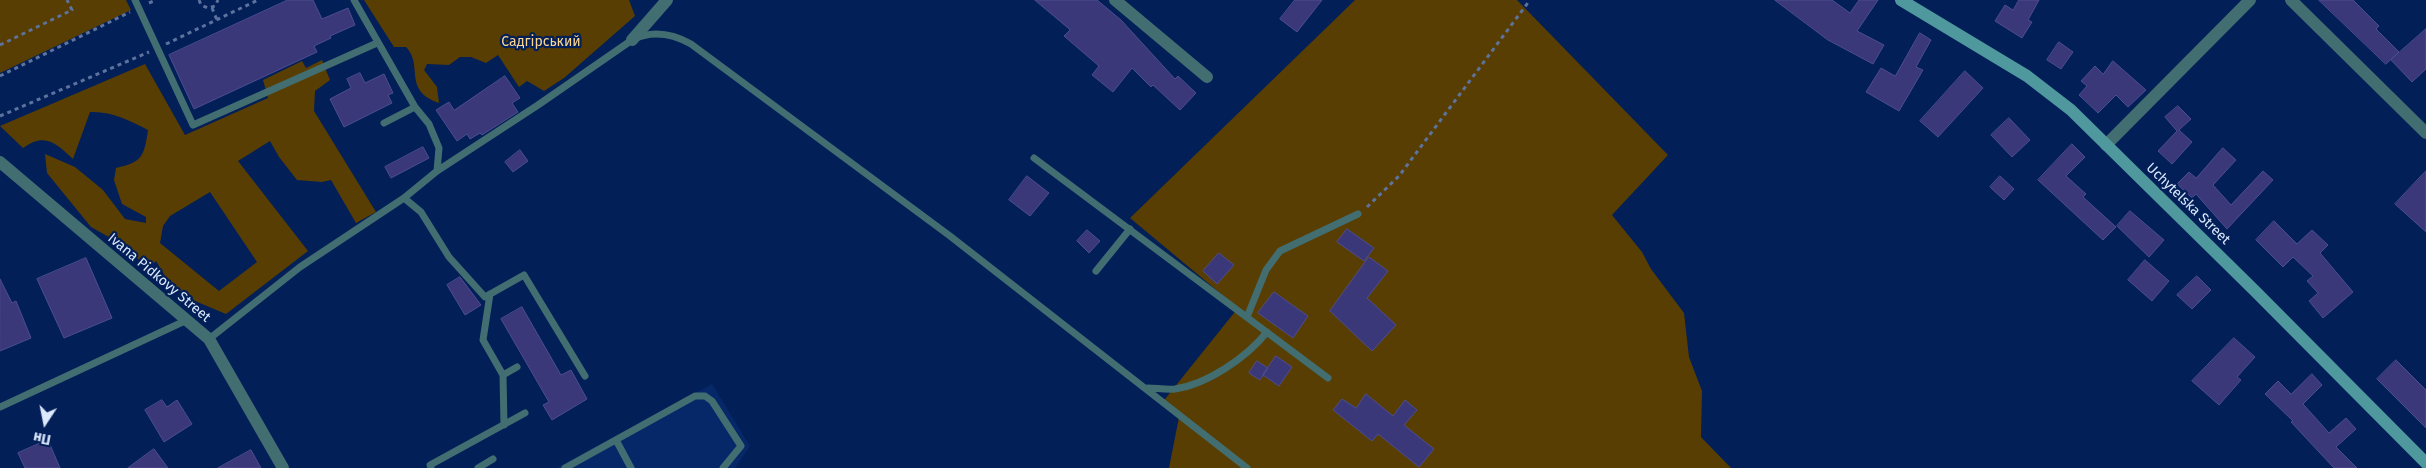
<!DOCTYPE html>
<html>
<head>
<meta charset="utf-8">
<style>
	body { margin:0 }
	#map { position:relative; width:2426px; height:468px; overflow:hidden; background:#021f58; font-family:"Fira Sans",sans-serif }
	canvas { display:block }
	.north { position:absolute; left:20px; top:398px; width:50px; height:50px; -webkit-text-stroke:4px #021f58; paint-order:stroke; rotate:191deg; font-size:14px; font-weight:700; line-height:20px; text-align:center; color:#dbe8fd }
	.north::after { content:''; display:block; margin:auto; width:18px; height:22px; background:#dbe8fd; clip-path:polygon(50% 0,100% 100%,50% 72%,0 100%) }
</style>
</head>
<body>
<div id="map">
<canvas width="2426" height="468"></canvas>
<div class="north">Пн</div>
</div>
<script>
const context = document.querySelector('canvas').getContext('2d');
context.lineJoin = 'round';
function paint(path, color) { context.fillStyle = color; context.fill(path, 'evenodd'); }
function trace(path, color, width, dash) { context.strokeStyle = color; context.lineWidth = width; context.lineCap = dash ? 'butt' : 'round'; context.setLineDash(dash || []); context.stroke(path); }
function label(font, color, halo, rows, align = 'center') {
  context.font = font + ' "Fira Sans",sans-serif'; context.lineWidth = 4.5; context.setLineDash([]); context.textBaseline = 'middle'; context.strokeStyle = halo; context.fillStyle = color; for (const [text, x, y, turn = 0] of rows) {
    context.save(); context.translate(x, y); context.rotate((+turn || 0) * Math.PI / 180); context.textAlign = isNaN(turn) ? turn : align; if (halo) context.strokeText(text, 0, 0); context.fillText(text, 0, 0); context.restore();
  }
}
paint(new Path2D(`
	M712,384L750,446L735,468H556Z`), '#062868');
paint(new Path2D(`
	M0,0H126L131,10L0,73Z
	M364,0H629L635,16L564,78L544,91L527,81L519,87L498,55L486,63L471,57H460L449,65L427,64L424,70L437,87L439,103C402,90 424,66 406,47H394Z
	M1355,0H1517L1668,155L1612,215L1642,252L1651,269L1684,313L1689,357L1702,391L1701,437L1731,468H1169L1179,417L1161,404L1238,308L1130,218Z
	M322,60L330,80L315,91L314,111L376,212L356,223L331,180L322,182L297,180L279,157L270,141L238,161L308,251L226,314L195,301L171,286L156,261L149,267L107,236L91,227L47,173L45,154L75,167L103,190L125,219L146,223V217L122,204L114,180L116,168C143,162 144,156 148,130C129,120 111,111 90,112L73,159C56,143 45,132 23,148L0,126L145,64L185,135L268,98L263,80L302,61L306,68ZM210,192L257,262L219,291L160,243L163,226L170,216Z`), '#583e02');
const building = new Path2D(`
	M288,0H313L322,19L348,8L355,25L330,36L331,38L314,46L317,52L194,109L169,55Z
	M1035,0H1097L1121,20L1175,79L1178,76L1196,93L1180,110L1153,85L1151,87L1132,68L1113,92L1092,75L1099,66L1064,36L1070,30Z
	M1295,0H1322L1297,32L1280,19Z
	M1775,0H1832L1850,13L1859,0H1878L1857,31L1884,45L1873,64L1828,40Z
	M2019,0H2039L2028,20L2032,22L2022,38L1995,21L2005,5L2013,10Z
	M2319,0H2353L2379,26L2376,29L2399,52L2386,64Z
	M2426,29V69L2412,82L2391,60Z
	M1920,33L1931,40L1916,67L1923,70L1899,111L1866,92L1881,68L1895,76Z
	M2059,42L2073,52L2061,69L2047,60Z
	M2113,61L2146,90L2128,107L2116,95L2098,113L2079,95L2087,86L2081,81L2095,66L2103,74Z
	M1965,71L1983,88L1938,137L1920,121Z
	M360,73L365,83L384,74L393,93L388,95L392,103L344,127L330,99L351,88L347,79Z
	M505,76L520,98L512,103L518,112L482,135L480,133L470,139L467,134L457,141L436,110L449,102L454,110Z
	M2178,106L2191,119L2179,130L2192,142L2172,164L2158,151L2177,131L2165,117Z
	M2009,118L2030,140L2012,157L1991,135Z
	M2072,144L2085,157L2066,176L2086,194L2083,197L2116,227L2103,240L2038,180Z
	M423,147L429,158L391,178L385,167Z
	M2223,148L2236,160L2213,185L2231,205L2263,171L2273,180L2227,229L2196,194L2192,198L2177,184L2189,172L2196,178Z
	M520,150L528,161L513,172L505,162Z
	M2426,171V232L2395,204Z
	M1027,176L1049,193L1030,216L1009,200Z
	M2000,176L2014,189L2004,200L1990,187Z
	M2130,211L2164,240L2149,257L2117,226Z
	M2274,221L2297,244L2312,230L2328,245L2320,253L2353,292L2323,318L2309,301L2318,293L2307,281L2313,276L2293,257L2283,267L2256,240Z
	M1347,229L1374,248L1364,261L1337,242Z
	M1087,230L1100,241L1089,253L1077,241Z
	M1219,253L1234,265L1217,284L1203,271Z
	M1369,257L1388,271L1367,298L1396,325L1372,351L1330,311Z
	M86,258L112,318L64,338L37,279Z
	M2145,260L2169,281L2152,301L2128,280Z
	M2197,276L2211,290L2192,309L2177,295Z
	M460,277L481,305L465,315L447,285Z
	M0,279L12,303L16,301L31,338L0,351Z
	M1274,292L1308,316L1293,338L1258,313Z
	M522,307L561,375L571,370L587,399L552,420L543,405L549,402L501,319Z
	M2234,338L2255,357L2237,377L2241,380L2219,405L2192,381Z
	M1276,356L1292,367L1279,386L1263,375Z
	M2396,360L2426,390V428L2377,379Z
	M1257,361L1268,368L1260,380L1249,373Z
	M2312,374L2322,385L2303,404L2329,433L2346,418L2356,429L2336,447L2357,468H2334L2291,422L2293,421L2265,394L2278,381L2291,394Z
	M1366,394L1393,416L1405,400L1417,410L1404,425L1434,449L1419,467L1378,434L1372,441L1333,410L1342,399L1356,408Z
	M162,400L167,407L177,400L192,424L164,442L145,410Z
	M48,440L60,468H25L18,453Z
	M154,449L168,468H128Z
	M251,450L261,468H218Z`);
paint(building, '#3a3879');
trace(building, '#4d4d91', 1);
trace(new Path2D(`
	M199,0L201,5L208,8L215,6L218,0
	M149,3L156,0
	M212,8L217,20
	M166,44L258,0
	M0,45L72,10L67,0
	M0,76L130,12
	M0,116L149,52
	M1367,207L1399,176L1530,0`), '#5d739d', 3, [4, 4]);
trace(new Path2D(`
	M135,0L193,125L377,43
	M354,0L415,107L429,124L439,148L437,171
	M384,123L415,107
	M1034,158L1328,378
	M404,198L421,212L449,257L485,297L524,275L585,376
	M1096,271L1130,229
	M490,294L483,340L503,375L504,425
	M1247,317L1266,270L1280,251L1358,214
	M209,339L300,267L404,198L437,171L538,105L632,40C652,30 671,33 691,44L950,236L1247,468
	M503,375L517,367
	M1148,388C1156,388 1166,390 1175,389C1208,384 1247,357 1267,332
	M0,407L187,320
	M616,440L631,468
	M431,468L430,465L525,413
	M478,468L493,459
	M565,468L695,396H705L712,401L741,446L723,468`), '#426e71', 7);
trace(new Path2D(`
	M1115,0L1207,77
	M2291,0L2426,133
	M632,40L667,0
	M2106,145L2250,0`), '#426e71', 12);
trace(new Path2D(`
	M0,162L209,339L283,468`), '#426e71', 12);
trace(new Path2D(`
	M1901,0L2027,76L2071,110L2255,291L2426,463`), '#4f989d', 12);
label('14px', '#fdd68f', '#021f58', [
	["Садгірський",541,42]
]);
label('14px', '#dbe8fd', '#021f58', [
	["Uchytelska Street",2188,204,44],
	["Ivana Pidkovy Street",159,278,40]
]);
</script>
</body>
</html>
